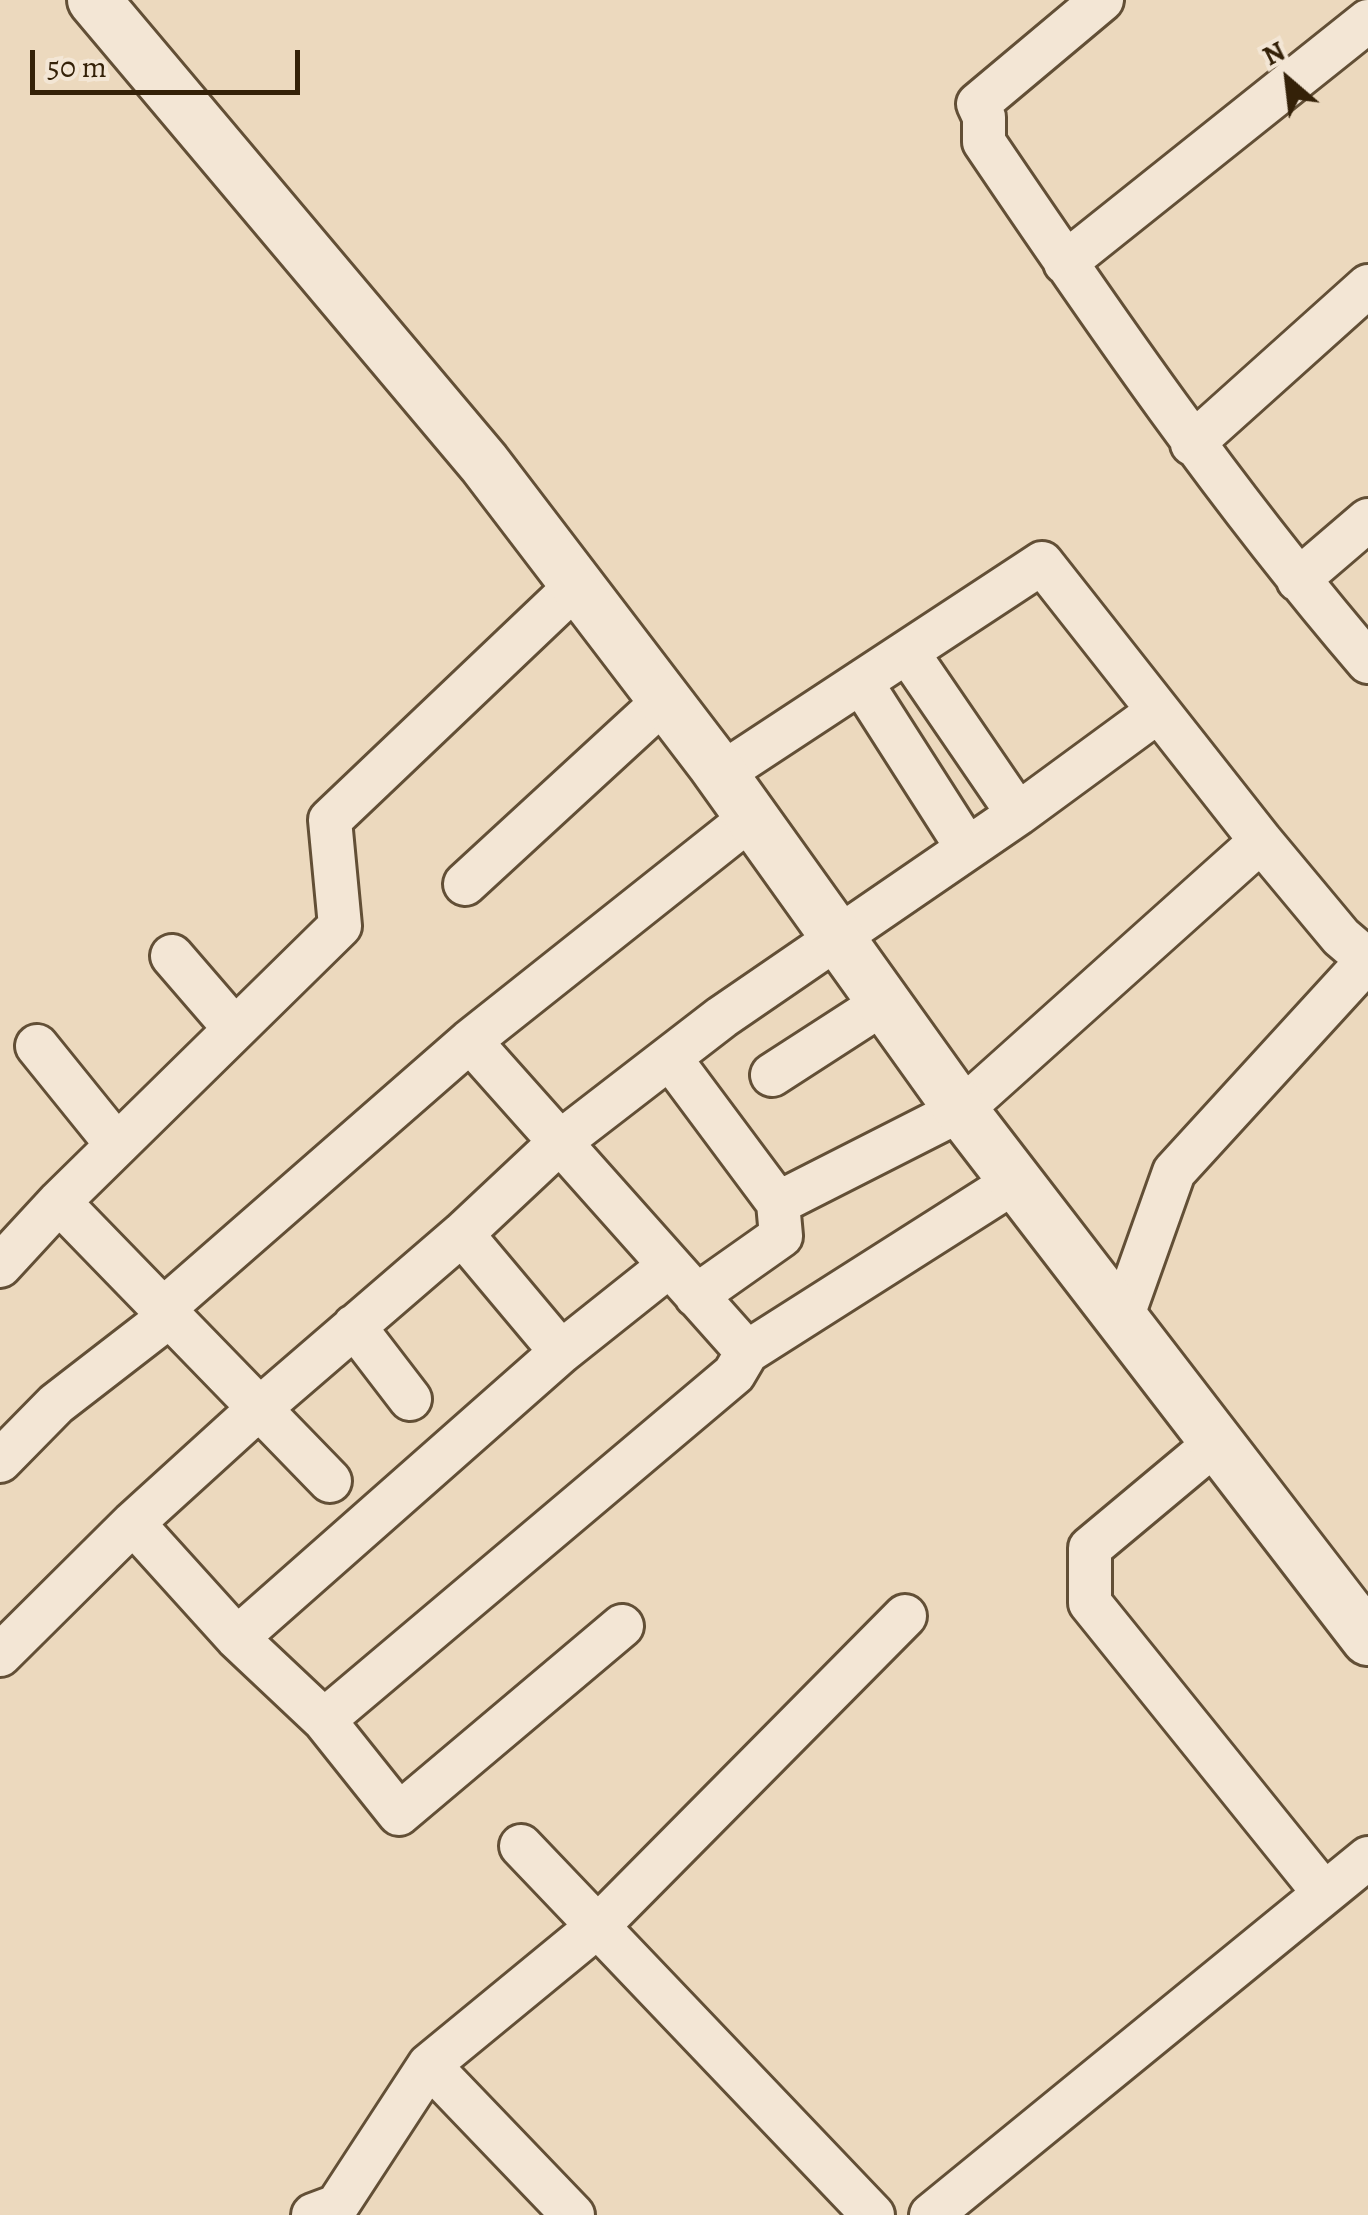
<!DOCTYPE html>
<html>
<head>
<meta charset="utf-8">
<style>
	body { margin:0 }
	#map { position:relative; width:1368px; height:2215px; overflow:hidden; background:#ecd9be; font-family:Alegreya,serif }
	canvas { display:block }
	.north { position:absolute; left:1238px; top:30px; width:100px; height:100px; -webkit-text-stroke:8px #f3e6d5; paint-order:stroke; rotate:332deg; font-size:28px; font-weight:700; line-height:40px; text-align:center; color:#342108 }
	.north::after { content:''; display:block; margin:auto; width:35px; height:45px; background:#342108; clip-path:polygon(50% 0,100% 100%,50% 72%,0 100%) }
	.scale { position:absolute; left:30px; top:50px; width:270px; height:45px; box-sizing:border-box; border:5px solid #342108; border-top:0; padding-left:12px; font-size:30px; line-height:35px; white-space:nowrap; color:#342108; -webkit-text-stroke:8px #f3e6d5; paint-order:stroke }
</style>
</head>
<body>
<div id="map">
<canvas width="1368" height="2215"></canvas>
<div class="north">N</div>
<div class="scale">50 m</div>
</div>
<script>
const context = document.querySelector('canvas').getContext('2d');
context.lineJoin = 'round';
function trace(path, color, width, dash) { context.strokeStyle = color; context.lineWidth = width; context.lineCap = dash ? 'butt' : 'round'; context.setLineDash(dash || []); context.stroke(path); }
const minor = new Path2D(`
	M1102,0L978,104L984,117V142C1105,321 1227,498 1368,662
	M1065,263L1368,21
	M1192,444L1368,286
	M1298,580L1368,520
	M908,653L1018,814
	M861,682L967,848
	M721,774L1042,563L1261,841L1341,937L1368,960
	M465,884L665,700
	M172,956L235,1029
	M470,1041L747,1352
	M37,1046L117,1145
	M670,1058L778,1203L781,1236L696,1296
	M772,1075L885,1002
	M59,1202L330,1481
	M778,1203L961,1110L1261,841
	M462,1234L561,1352
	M0,1266L59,1202L340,926L330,820L577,585
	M1122,1318L1174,1172L1368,960
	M354,1326L410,1399
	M1218,1441L1090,1548V1603L1324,1893
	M0,1461L56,1404L162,1322L177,1297L470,1041L752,817
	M133,1523L237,1638L324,1720L399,1814L622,1626
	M237,1638L561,1352L669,1266
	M0,1655L133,1523L244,1422L462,1234L560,1142L722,1017L1018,814L1157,712
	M324,1720L734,1374L747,1352L1016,1181
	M521,1846L873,2215
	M429,2065L573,2215
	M313,2215L337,2206L429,2065L598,1926L905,1616
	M931,2215L1368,1858`);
const tertiary = new Path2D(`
	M94,0L484,463L713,763L961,1110L1368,1639`);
trace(minor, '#624f36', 48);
trace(tertiary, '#624f36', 58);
trace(minor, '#f3e6d5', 42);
trace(tertiary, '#f3e6d5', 52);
</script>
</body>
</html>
